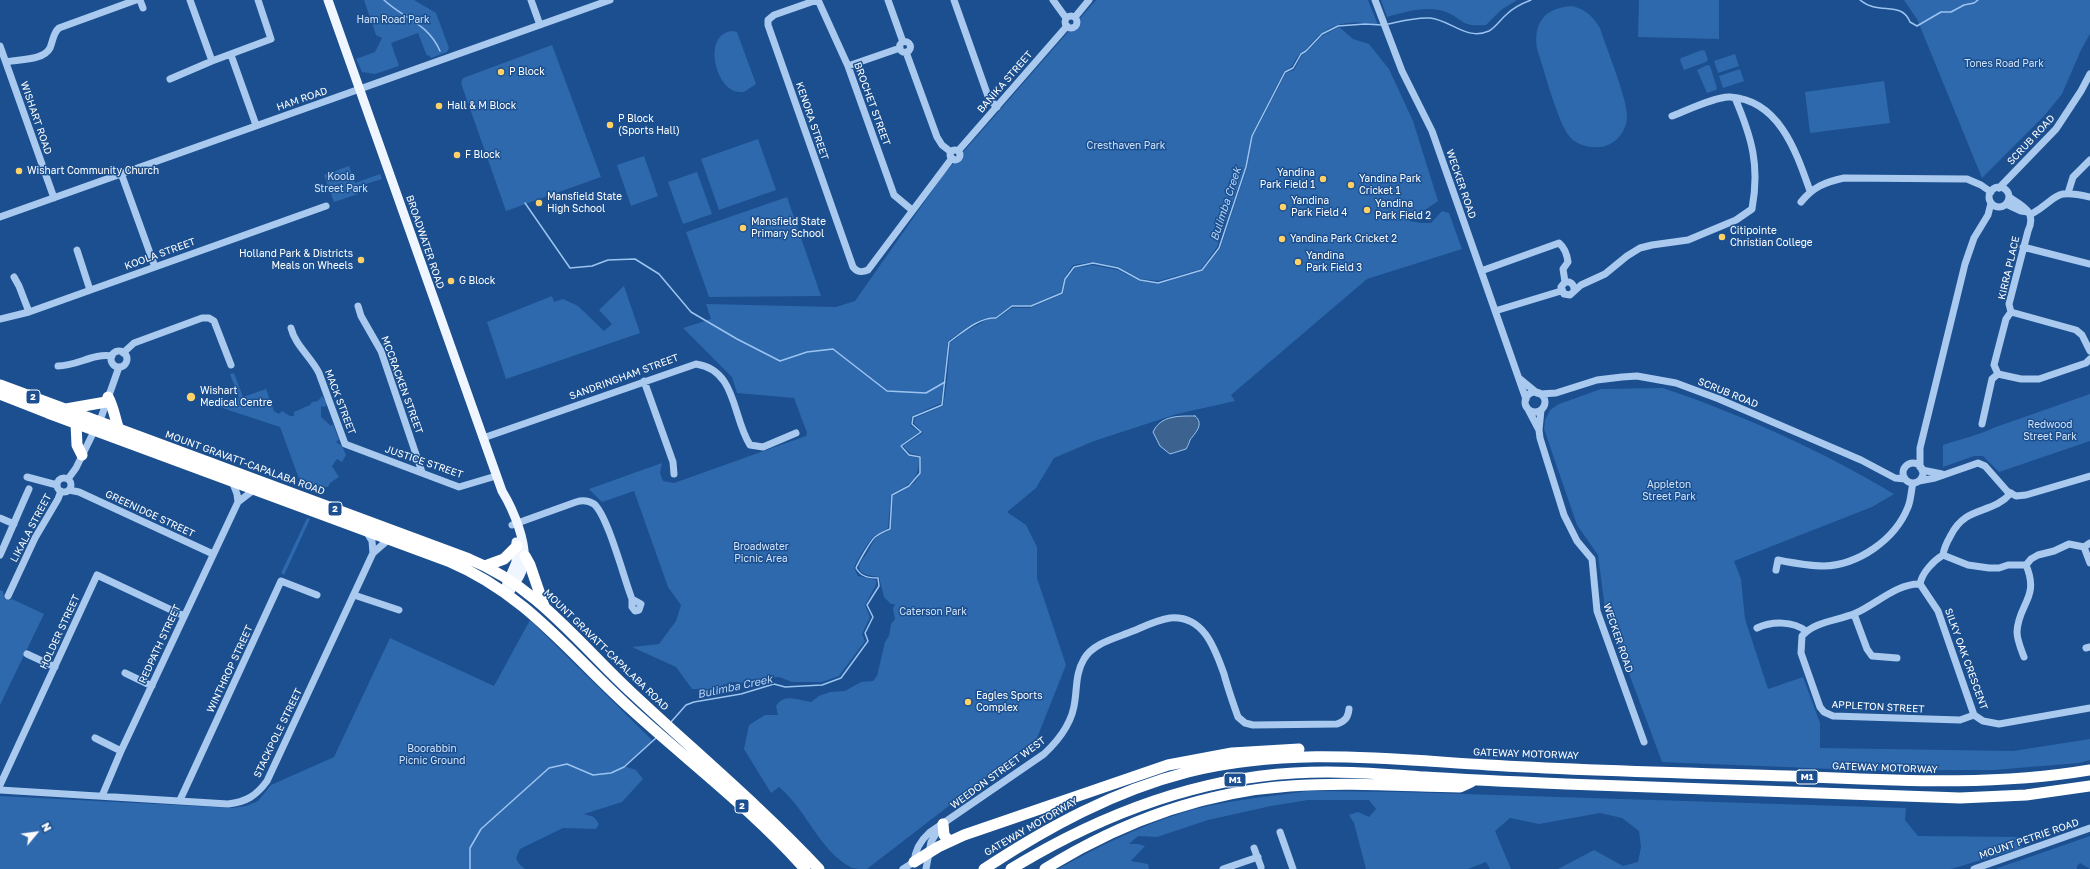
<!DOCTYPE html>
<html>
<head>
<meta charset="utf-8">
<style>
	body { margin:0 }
	#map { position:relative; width:2090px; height:869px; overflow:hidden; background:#1b4f8f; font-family:"Golos Text",sans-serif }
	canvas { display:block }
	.north { position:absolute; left:16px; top:813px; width:40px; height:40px; -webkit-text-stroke:3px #1b4f8f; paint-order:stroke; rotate:61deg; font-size:11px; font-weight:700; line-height:16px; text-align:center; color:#fff }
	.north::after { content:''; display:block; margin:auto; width:14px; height:18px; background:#fff; clip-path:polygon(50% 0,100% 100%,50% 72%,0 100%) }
</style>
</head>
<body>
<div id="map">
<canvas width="2090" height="869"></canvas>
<div class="north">N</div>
</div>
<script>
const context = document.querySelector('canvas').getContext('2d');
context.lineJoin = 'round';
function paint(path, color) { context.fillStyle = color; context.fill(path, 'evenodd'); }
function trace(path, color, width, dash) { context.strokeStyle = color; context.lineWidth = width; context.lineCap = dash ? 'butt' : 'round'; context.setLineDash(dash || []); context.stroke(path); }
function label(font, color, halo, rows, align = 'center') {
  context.font = font + ' "Golos Text",sans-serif'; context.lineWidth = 3; context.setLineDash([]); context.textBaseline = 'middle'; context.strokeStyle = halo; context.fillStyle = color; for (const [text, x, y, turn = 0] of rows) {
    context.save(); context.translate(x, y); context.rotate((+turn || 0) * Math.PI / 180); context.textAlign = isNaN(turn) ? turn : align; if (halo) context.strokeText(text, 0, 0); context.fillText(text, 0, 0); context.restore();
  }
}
paint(new Path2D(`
	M364,0H414L436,13L449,48L447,52L431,58L429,55L427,56L418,33L391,43L399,66L375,74L362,72L356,59L375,52L382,38L376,35Z
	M1096,0H1368L1378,25C1359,21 1338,21 1322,33C1316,37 1312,43 1307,48C1305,51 1302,51 1300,54C1292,62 1296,66 1284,71L1251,136L1245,167L1217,247L1201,269L1158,281L1141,279L1119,267L1093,262L1073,265L1064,278L1061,292L1031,305H1012L996,317C978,316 962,331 948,341L941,403L912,416L910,425L919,432L900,446L908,456L919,458C919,481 910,484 891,494L888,528C884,531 879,533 874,536C870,539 856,562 854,568L858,576L876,580V585L865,605L870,617L862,634L865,641L839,676L822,682H792L779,677L765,678L750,683L732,682L712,689H692L676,667L632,647L659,644L676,621L681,605L668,587L634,491L602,502L589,489L662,463L660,473L663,481L674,483L806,436L807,433L794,398L737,393L732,377L683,328L711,319L706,304L836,307L855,301L944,174Z
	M1381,0H1517L1501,10L1486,25C1460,27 1465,20 1446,12C1427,5 1405,12 1387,17Z
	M1639,0H1719V39L1638,37Z
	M1904,0H2090V34L2081,50L2062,94L2044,116L1982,178L1917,19Z
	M1572,6C1586,10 1592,15 1600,28C1606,48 1628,99 1627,118C1626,132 1615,145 1601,147C1590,148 1578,146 1570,137C1558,124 1544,69 1537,49C1533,22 1545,8 1572,6Z
	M1339,27L1353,39L1369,44L1389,69L1413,121L1438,201L1409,221L1421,223H1431L1442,211L1449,213L1462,249L1367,279L1231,395L1235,401L1177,414L1094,441L1054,458L1036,488L1007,512L1026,525L1037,547V578L1066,665L1037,738L867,869C862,869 856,869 852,868C819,851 807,810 779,787L771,793L744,749L749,725L765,715H778L776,706C784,693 798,700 811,702L819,696L830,692L845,691L861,682L873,681L877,676L885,642L889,636L891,624L895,619L893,609L895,604H891L884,597L879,577C862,575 852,571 865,556C869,551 871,544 875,539C879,535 886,532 891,530L893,496C915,485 922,481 921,456L910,453L903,446L923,433L914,423L915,418L943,406L947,381L950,343L966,331L988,319H997L1012,308H1030L1063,294L1066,279L1075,268L1093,265L1118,270L1140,281L1158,284L1202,271L1220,249L1247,168L1253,136L1286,73L1294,70L1302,55L1307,52L1322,36Z
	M732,31L737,32L756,84L744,92C741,92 735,92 732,90C713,79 705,34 732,31Z
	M552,45L601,177L506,211L461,83L463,78Z
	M1702,50L1705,51L1708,60L1706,62L1684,70L1680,60L1681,58Z
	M1735,54L1739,66L1718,73L1714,61Z
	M1707,65L1710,66L1717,88L1716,90L1707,93L1697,70Z
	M1740,69L1744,81L1723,88L1719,76Z
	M1884,81L1890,123L1810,133L1805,92Z
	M758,139L776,190L719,210L701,159Z
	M644,156L658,196L631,206L617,165Z
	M349,166L355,183L380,174L382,179L356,187L358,194L334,202L324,175Z
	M697,172L712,214L683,224L668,182Z
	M787,197L821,296L709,297L686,232Z
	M624,286L640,333L506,379L487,322L552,296L554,302L563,299L578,306L604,331L612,324L599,310Z
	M234,373L243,397L266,389L274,411L279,414L282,411L290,416H294V412L310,405L312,402L318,401L322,396L327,403L325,407L321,406V417L331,426L333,424L339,440L336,442L342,446L346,455L342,462L337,459L332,466L339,477L330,483L328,487H320L314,492L302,487L280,427L216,406L239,398L230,374Z
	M1663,388C1743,415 1822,451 1894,494L1872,507L1734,561L1741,579L1745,619L1768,689L1803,677L1820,723V748L2013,751L2090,739V760L2079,763L1993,770H1857L1662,762L1605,609L1598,555L1577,525L1544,429L1545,420L1550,410L1559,404L1601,389Z
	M2090,394V441L1999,472L1983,456H1974L1943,467V445C1955,441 1985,433 1993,428Z
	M307,518L310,519L284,575L281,573Z
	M0,590L3,591L4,598L9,600L12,599L44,614L0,705Z
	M530,620L653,741L624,766L636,770L643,779L622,802L584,814L594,817L599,824L596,829L563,828L520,849L516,858L519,864L525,869H0V796L233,808L246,806L258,801L271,785L334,757L390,638L494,686Z
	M1308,791L1401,792L1906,808L1905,820L1918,836L2019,837L2022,848L1951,869H1558L1594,850L1623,866L1638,862L1641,847L1639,831L1622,818L1600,813L1539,824L1510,818L1495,831L1511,869H1490L1486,862L1468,869H1366L1354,823L1349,815L1358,812L1369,817L1376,809L1369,800H1308L1271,806L1208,820L1157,837L1138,836L1129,844H1138L1145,846L1131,861L1148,864L1149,869H1058C1098,847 1139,826 1182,813C1223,800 1266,797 1308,791Z
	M2090,836V869L2080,863L2077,866V869H1995Z`), '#2e69ad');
const water = new Path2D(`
	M1195,416C1205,424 1195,433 1190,440C1189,443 1188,446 1186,449L1170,454L1160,446L1153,432C1161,415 1179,416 1195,416Z`);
paint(water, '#3c6290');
trace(water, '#9cc4f0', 1);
trace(new Path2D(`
	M384,0C404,19 428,23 440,51
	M1860,0C1879,16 1901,0 1910,22L1917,26L1941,12H1951L1964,5L1974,3L1978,0
	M1388,24C1402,21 1416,17 1430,18C1451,20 1466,41 1489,31C1495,28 1501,19 1507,14C1513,8 1523,3 1531,0
	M525,203L570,268L592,266L608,260L635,259L659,274L691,312L737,339L780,361L807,352L833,349L887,391L926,393L945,382
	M671,722L686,705L694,702L741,694L774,684L785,687L822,685L841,678L868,641L865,633L873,617L867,605L879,586L878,578C869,578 861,577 856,568C858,563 871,540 875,537C879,534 885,531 890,529L892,495L909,486L920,473V457L909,455L901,446L921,432L912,424L913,417L942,405L949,342C963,332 979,317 996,318L1012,306H1031L1062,293L1065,279L1074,267L1093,263L1118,268L1140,280L1158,283L1202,270L1219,248L1246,167L1252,136L1285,72L1293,68L1301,54L1306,51L1322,34L1338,26L1365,24L1382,25
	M470,869V848L481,829L549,768L567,764L593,775L611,773L624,767L656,738`), '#9cc4f0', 1.5);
trace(new Path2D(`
	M140,0L143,8
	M190,0L212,61
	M531,0L540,25
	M817,0L774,15L768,20V25L853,267C857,272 861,273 868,270L952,158
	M818,0L848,66L894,195L912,210
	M888,0L903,42
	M954,0L989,99L997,107
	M1053,0L1066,18
	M1375,0L1402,71L1432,131L1526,399
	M1065 22a6 6 0 1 1 12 0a6 6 0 1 1-12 0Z
	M1075,17L1089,0
	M899.5 47a5.5 5.5 0 1 1 11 0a5.5 5.5 0 1 1-11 0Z
	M0,46L54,198
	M906,52L937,137L942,145L951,152
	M231,55L256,125
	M6,62C19,59 43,61 50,48C53,41 53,33 59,28L136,0
	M848,66L900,48
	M170,79L212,61L271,39L258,0
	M1672,116C1685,111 1717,96 1730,97C1779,100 1796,151 1810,191
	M950 155a5 5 0 1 1 10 0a5 5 0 1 1-10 0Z
	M958,151L1067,26
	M121,173L155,267
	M1989 197a10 10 0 1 1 20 0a10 10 0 1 1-20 0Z
	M1999,188L2056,129L2081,91L2090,74
	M2068,193L2073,177L2090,160
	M2009,197C2023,206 2037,212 2028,231L2009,304L2011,312L2006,319L1994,365L1998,374L2021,379H2039L2086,363L2090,359
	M1801,202C1813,187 1825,182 1844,178L1967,179L1981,185L1991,192
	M2006,204L2021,211L2028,212
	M2030,215C2060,198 2051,188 2090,197
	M0,217L610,0
	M2023,247L2090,264
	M77,250L90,290
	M1481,271L1559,243C1565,248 1567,254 1568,262L1563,269L1565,282
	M14,277L19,286L29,312
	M1574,289C1574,284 1570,281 1565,282L1561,287L1564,294L1570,295L1581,285L1605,274L1627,256L1640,248L1652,245L1688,240L1736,220L1752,209C1760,166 1752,138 1735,98
	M358,306L361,316L381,351L422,472
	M1495,311L1561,291
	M2011,312L2076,330L2082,335L2090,351
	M0,319L29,312L326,206
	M291,328C295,345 311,357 319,373L345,444L459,487L496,476
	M111 359a8 8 0 1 1 16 0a8 8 0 1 1-16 0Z
	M123,353L134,343L202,318H209L214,321L231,365
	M58,366C77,366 93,353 112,356
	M1520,379L1537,393
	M644,381L673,462L674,474
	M1525 402a10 10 0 1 1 20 0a10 10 0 1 1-20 0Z
	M1540,394L1556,393L1597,380L1622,377L1637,376L1676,383L1719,399L1861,460L1895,478L1905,479
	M1541,410L1539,430L1540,438L1564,515L1577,541L1592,559L1597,611L1644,742
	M1529,411L1539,430
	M1982,424L1992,379L1998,374
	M483,438L696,364C737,370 732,417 750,445L763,447L796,433
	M1903 473a10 10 0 1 1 20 0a10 10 0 1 1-20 0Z
	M1920,467V448L1965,264L1974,238L1988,215L1991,203
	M1922,470L1942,474
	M27,477L57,485
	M57 485a7 7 0 1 1 14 0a7 7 0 1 1-14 0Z
	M68,479L76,468L102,415L119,367
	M232,481L237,494L238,502
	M1919,481L1935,478L1978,463L1985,466L2007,491L2016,496L2026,495L2090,476
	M69,490L79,492L213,554
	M2011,493C1992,515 1966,505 1951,535C1947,542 1944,547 1943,555C1933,561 1922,573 1920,584L1938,611L1974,715L1983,721L1999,724L2090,708
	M0,518L14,524
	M512,525L576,502C582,500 588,500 594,504C608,516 624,579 632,599
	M366,531L372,541L373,553
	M2084,547L2090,563
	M0,555C10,533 19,511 29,489
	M1943,555L1968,565L1989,568H1999L2008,565H2026L2031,559L2038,555L2054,551L2069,544L2084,547L2090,543
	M1776,570L1778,560C1793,563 1808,566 1824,566C1858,565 1895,540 1908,507C1911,500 1911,491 1913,483
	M1920,584C1898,583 1876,604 1856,613C1838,621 1815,621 1802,636L1801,653L1820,707L1824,712L1833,716L1960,720L1974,715
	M354,595L399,610
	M8,596L35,538L58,499L61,491
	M632,599L641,604L639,610L635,611L632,607Z
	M1854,614L1867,649L1872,656L1897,658
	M1757,628C1772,621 1793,621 1806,631
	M2086,648L2090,647
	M27,654L55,667
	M2024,657C2021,649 2017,640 2017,632C2018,604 2040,598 2026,565
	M125,673L152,686
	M95,738L121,751
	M0,785L97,575L184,616
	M0,790L228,804C246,802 256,796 267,781L373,553L389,539
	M102,796L121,751L238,502L255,489
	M180,800L281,581L317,595
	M1280,832L1293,869
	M1254,848L1261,867
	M903,869L914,862C915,851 920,841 929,833L1044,754C1059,740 1073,722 1075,700C1077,686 1076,672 1084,659C1093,643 1116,638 1133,631C1145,626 1157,620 1170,618C1204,615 1215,649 1224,674C1228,689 1233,703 1238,717L1245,723L1253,725L1337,724C1345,721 1348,718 1349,709
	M926,869L931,842L940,827
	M1223,869L1258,857
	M1974,869L2090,828`), '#a9c9ee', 7);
trace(new Path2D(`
	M328,0L502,491C513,509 529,546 523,567C521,577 514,585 508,594
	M506,586L516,562V542`), '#f0f6ff', 9);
trace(new Path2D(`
	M0,385L469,559C537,586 580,645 632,693C694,751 760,806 819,869
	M0,394L48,413L448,561C528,595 569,653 631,709C689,762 753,810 805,869
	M108,397C114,408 115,419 119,430
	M66,409L106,402
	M76,424L77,445L82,455
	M525,556L530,565L544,606
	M485,566L504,559L517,546
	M943,824L944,835L949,841
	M914,862L938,847L964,835L1168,765L1232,753L1299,749
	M984,869C1048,827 1114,791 1188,772C1289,747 1386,759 1488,765C1588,771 1689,773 1789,776C1890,780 1990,787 2090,770
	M1011,869C1098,816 1192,779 1294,773C1338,770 1382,774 1425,777C1472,780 1519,782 1566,784C1698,789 1829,793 1960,798L2026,795L2090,786
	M1045,869C1119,823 1203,792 1290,786C1347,782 1404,786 1460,787L1471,782`), '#fff', 11);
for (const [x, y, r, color] of [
	[501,72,4,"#ffd166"],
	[439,106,4,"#ffd166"],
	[610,125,4,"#ffd166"],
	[457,155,4,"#ffd166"],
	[19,171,4,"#ffd166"],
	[1323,179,4,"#ffd166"],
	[1351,185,4,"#ffd166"],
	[539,203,4,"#ffd166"],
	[1283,207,4,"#ffd166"],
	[1367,210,4,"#ffd166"],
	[743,228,4,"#ffd166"],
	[1722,237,4,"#ffd166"],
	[1282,239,4,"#ffd166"],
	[361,260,4,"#ffd166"],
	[1298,262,4,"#ffd166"],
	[451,281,4,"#ffd166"],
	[191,397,5,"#ffd166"],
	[968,702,4,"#ffd166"]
]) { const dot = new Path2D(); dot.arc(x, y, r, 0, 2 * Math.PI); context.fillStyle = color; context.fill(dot); trace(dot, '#1b4f8f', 1.5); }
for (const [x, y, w] of [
	[33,397,14],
	[335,509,14],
	[1807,777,22],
	[1235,780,22],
	[742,806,14]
]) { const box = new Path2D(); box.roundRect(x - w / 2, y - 7, w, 14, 3); context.fillStyle = '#1b4f8f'; context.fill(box); trace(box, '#fff', 1); }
label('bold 9px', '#fff', null, [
	["2",33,397],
	["2",335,509],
	["M1",1807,777],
	["M1",1235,780],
	["2",742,806]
]);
label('10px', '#cfe3fa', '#1b4f8f', [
	["Ham Road Park",393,20],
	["Tones Road Park",2004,64],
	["Cresthaven Park",1126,146],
	["Koola",341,177],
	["Street Park",341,189],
	["Redwood",2050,425],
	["Street Park",2050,437],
	["Appleton",1669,485],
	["Street Park",1669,497],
	["Broadwater",761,547],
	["Picnic Area",761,559],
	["Caterson Park",933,612],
	["Boorabbin",432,749],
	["Picnic Ground",432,761]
]);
label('10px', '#fff', '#1b4f8f', [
	["P Block",509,72],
	["Hall & M Block",447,106],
	["P Block",618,119],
	["(Sports Hall)",618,131],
	["F Block",465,155],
	["Wishart Community Church",27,171],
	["Yandina",1315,173,"right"],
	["Park Field 1",1315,185,"right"],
	["Yandina Park",1359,179],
	["Cricket 1",1359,191],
	["Mansfield State",547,197],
	["High School",547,209],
	["Yandina",1291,201],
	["Park Field 4",1291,213],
	["Yandina",1375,204],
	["Park Field 2",1375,216],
	["Mansfield State",751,222],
	["Primary School",751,234],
	["Citipointe",1730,231],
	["Christian College",1730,243],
	["Yandina Park Cricket 2",1290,239],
	["Holland Park & Districts",353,254,"right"],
	["Meals on Wheels",353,266,"right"],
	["Yandina",1306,256],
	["Park Field 3",1306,268],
	["G Block",459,281],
	["Wishart",200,391],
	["Medical Centre",200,403],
	["Eagles Sports",976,696],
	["Complex",976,708]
], 'left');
label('10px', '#fff', '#1b4f8f', [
	["BANIKA STREET",1005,82,-49],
	["HAM ROAD",302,99,-19],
	["BROCHET STREET",872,104,70],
	["WISHART ROAD",36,118,71],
	["KENORA STREET",812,121,71],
	["SCRUB ROAD",2031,140,-47],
	["WECKER ROAD",1461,184,71],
	["BROADWATER ROAD",425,242,71],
	["KOOLA STREET",160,254,-20],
	["KIRRA PLACE",2009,268,-77],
	["SANDRINGHAM STREET",624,377,-20],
	["MCCRACKEN STREET",402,385,70],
	["SCRUB ROAD",1728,393,22],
	["MACK STREET",340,402,69],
	["JUSTICE STREET",424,462,19],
	["MOUNT GRAVATT-CAPALABA ROAD",245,463,20],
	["GREENIDGE STREET",150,514,25],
	["LIKALA STREET",31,528,-62],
	["HOLDER STREET",60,632,-65],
	["WECKER ROAD",1618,638,71],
	["REDPATH STREET",160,644,-65],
	["MOUNT GRAVATT-CAPALABA ROAD",606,650,44],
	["SILKY OAK CRESCENT",1966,659,70],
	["WINTHROP STREET",230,669,-65],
	["APPLETON STREET",1878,707,3],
	["STACKPOLE STREET",278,733,-64],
	["GATEWAY MOTORWAY",1526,754,2],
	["GATEWAY MOTORWAY",1885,768,2],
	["WEEDON STREET WEST",998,773,-36],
	["GATEWAY MOTORWAY",1031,827,-30],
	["MOUNT PETRIE ROAD",2029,839,-19]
]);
label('italic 11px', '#b5d3f5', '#1b4f8f', [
	["Bulimba Creek",1226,204,-72],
	["Bulimba Creek",735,687,-12]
]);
</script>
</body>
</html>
